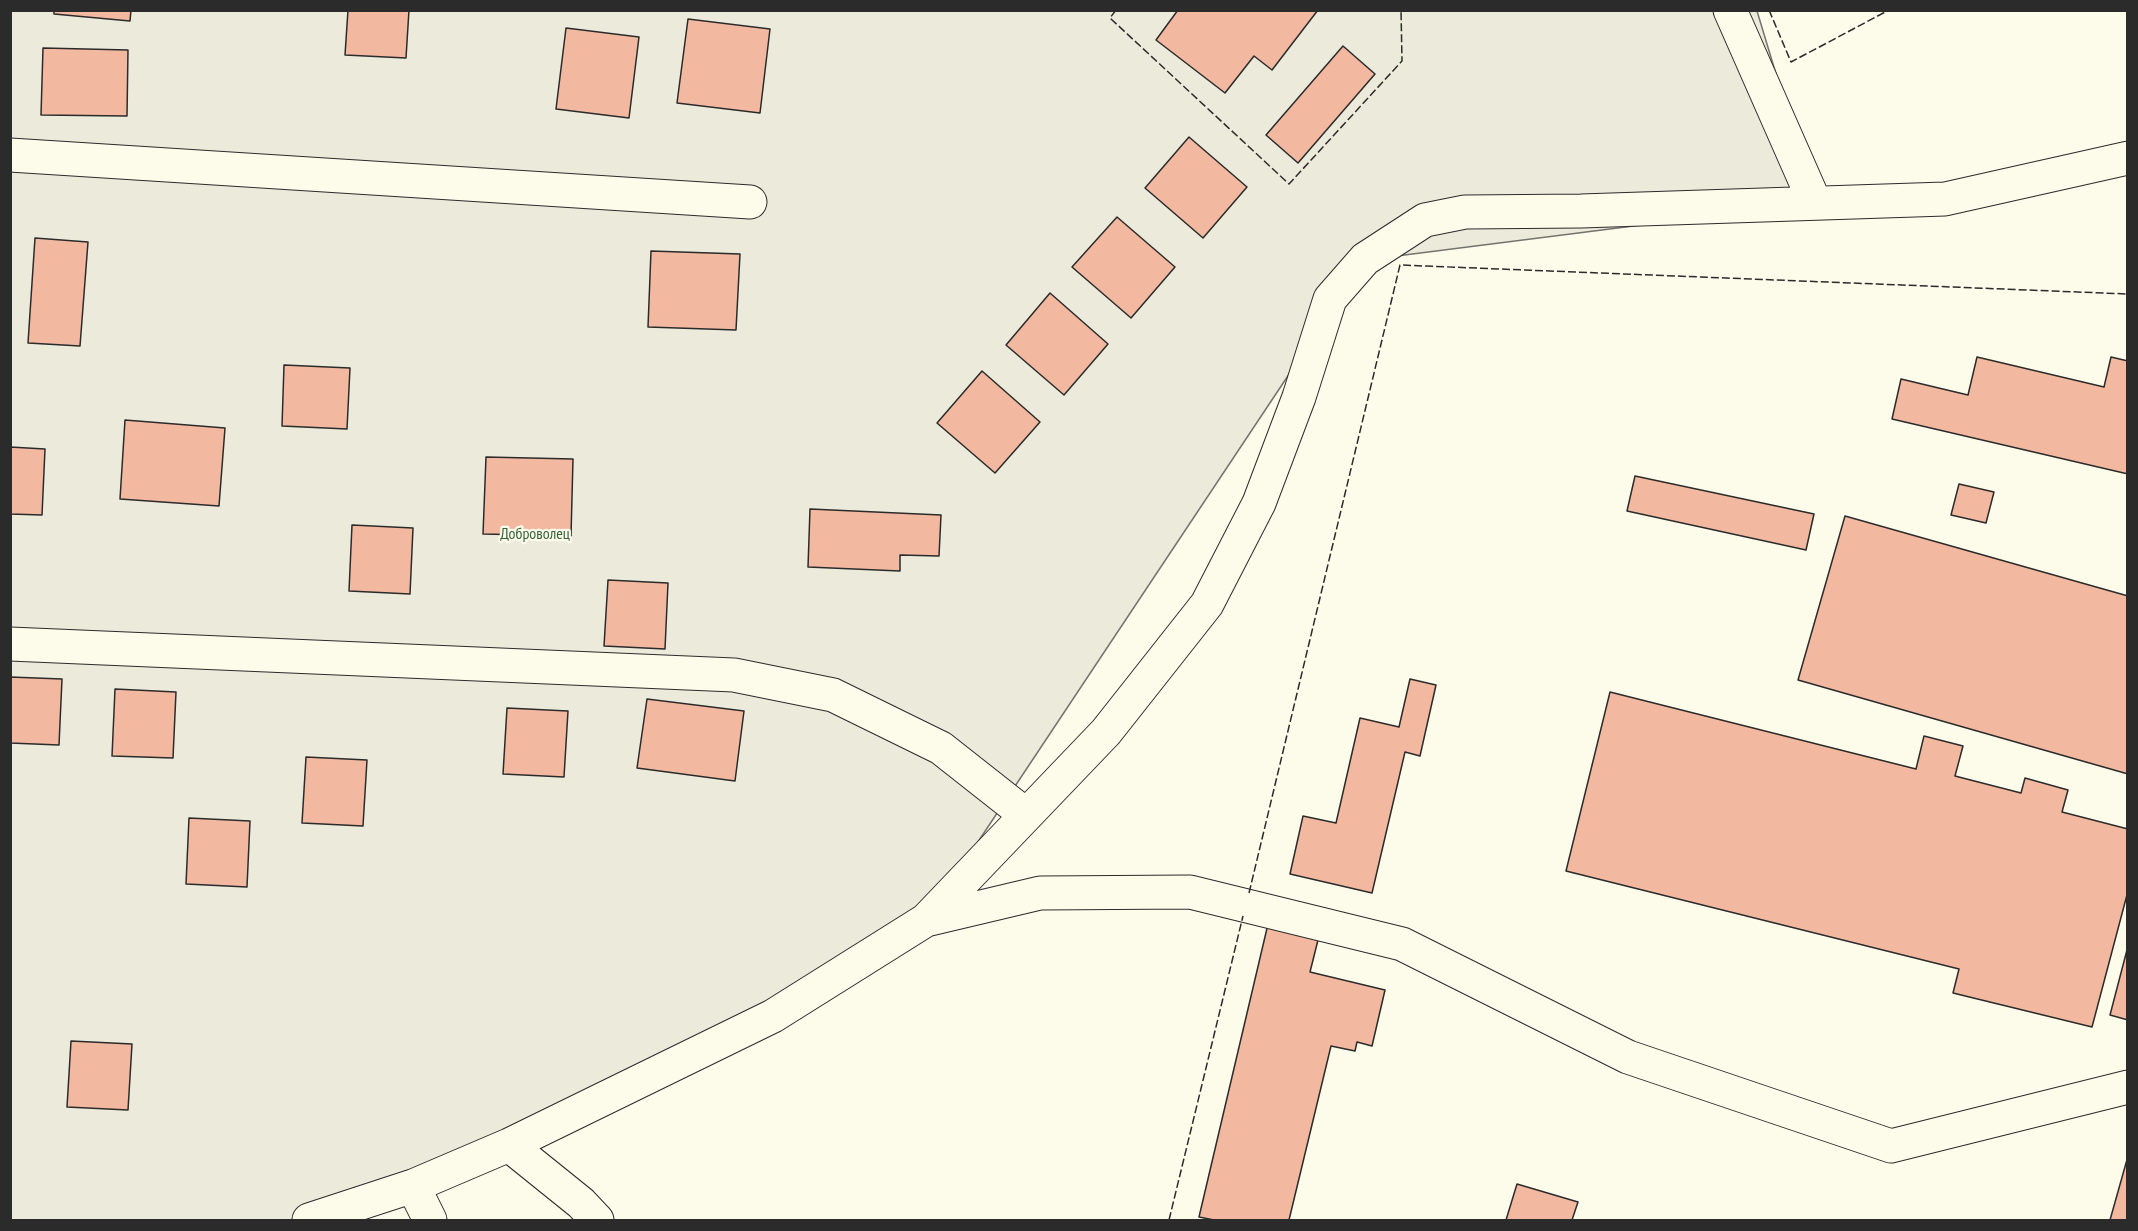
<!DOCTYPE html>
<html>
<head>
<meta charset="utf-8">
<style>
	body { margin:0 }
	#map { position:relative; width:2138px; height:1231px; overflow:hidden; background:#fdfbea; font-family:"PT Sans Narrow",sans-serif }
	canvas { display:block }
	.frame { position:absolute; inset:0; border:12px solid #2b2b2b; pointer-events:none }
</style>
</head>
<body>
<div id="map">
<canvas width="2138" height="1231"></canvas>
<div class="frame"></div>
</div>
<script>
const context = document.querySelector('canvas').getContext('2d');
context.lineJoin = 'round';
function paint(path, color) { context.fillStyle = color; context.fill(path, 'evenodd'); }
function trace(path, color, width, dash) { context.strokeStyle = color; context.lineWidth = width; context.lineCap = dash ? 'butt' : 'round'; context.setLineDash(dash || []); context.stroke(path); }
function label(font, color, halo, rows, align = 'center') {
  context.font = font + ' "PT Sans Narrow",sans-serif'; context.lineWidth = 4.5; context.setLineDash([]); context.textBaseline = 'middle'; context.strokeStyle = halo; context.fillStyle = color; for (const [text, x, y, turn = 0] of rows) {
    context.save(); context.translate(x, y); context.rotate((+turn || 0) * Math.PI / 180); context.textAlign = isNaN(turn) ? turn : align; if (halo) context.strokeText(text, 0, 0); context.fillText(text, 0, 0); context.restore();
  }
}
const green = new Path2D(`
	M10,11H1757L1815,203L1365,260L926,920L413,1186L292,1220H11Z`);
paint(green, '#ecebdb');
trace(green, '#74746e', 1.5);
const building = new Path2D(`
	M54,10H131L130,21L54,14Z
	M348,10H409L406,58L345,55Z
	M1178,10H1318L1272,70L1254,56L1225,93L1156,40Z
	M688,19L770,29L760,113L677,103Z
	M566,28L639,37L629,118L556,109Z
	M1343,46L1375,74L1298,163L1266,135Z
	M43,48L128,50L127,116L41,115Z
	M1189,137L1247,187L1203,238L1145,188Z
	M1117,217L1175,267L1131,318L1072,267Z
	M35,238L88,242L80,346L28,343Z
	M651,251L740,254L736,330L648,327Z
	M1050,293L1108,344L1064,395L1006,345Z
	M1977,357L2104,387L2111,357L2128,361V474L1892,419L1901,379L1968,395Z
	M284,365L350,368L347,429L282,426Z
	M982,371L1040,422L995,473L937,423Z
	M125,420L225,428L219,506L120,499Z
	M10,447L45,449L42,515L10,514Z
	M486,457L573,459L571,536L483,534Z
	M1635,476L1814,514L1806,550L1627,511Z
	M1959,484L1994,492L1986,523L1951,515Z
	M810,509L941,515L939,556L900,555V571L808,567Z
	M1845,516L2128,596V774L1798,680Z
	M352,525L413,528L410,594L349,591Z
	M608,580L668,583L665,649L604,646Z
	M10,677L62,679L59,745L10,743Z
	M1410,679L1436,685L1420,756L1405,752L1372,893L1290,874L1303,816L1336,823L1360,718L1399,727Z
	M115,689L176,692L173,758L112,756Z
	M1610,692L1916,769L1924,736L1963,746L1955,776L2021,793L2025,778L2068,790L2062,812L2128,829V891L2092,1027L1953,993L1959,969L1566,871Z
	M647,699L744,711L735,781L637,768Z
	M507,708L568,711L564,777L503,774Z
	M306,757L367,760L363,826L302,823Z
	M189,818L250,821L247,887L186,884Z
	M1268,924L1319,936L1310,972L1385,990L1372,1046L1357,1042L1355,1051L1331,1046L1289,1220H1214L1199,1217Z
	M2128,946V1020L2110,1015Z
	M71,1041L132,1044L128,1110L67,1107Z
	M2128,1156V1220H2110Z
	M1517,1184L1578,1202L1572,1220H1506Z`);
paint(building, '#f2b8a0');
trace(building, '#2b2b2b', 1.5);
const minor = new Path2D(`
	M1730,10L1815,203
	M10,155L750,202
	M10,644L734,675L833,695L941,748L1026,815
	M926,920L1040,893L1190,892L1402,944L1628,1057L1891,1146L2128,1087
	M509,1145L581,1203L597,1220
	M413,1186L430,1220
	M309,1220L413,1186L509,1145L773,1016L926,920L1106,732L1207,604L1259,503L1299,397L1330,299L1365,259L1425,220L1465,212L1581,211L1945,199L2128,158`);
trace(minor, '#2b2b2b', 35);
trace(minor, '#fdfbea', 33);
trace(new Path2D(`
	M1116,10L1110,18L1289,184L1402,61L1401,10
	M1769,10L1791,62L1889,10
	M1249,893L1400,265L2128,294
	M1169,1220L1243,916`), '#2b2b2b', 1.5, [8, 3]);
label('16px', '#34623c', '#fdfbea', [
	["Доброволец",535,534]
]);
</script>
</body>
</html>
